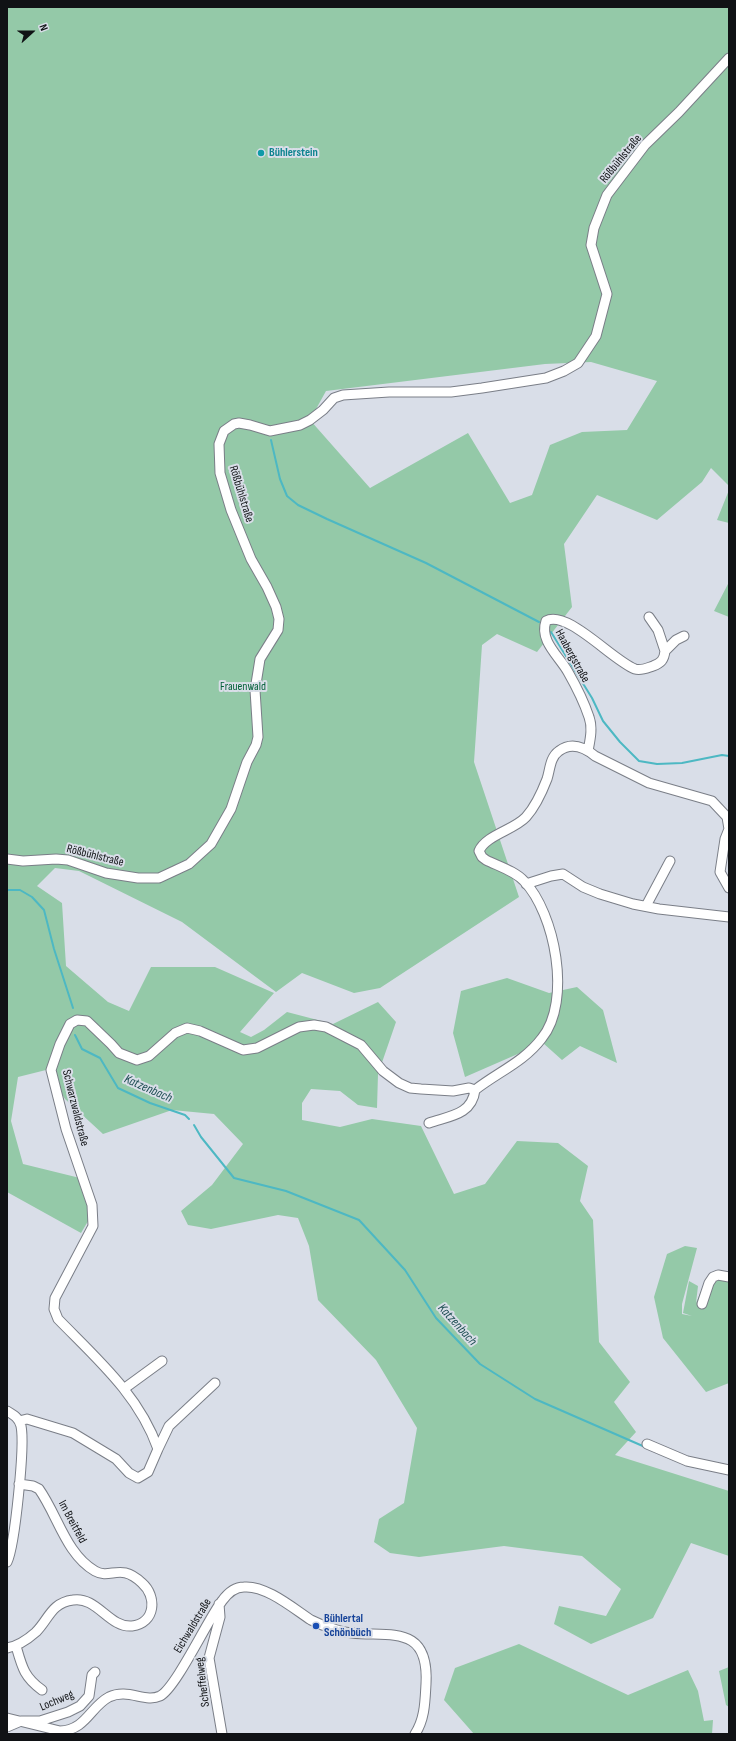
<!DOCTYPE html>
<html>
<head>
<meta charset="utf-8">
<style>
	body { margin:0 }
	#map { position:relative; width:736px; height:1741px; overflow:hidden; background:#d9dee8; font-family:"Sofia Sans Condensed",sans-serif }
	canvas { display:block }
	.frame { position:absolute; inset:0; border:8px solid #101215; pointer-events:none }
	.north { position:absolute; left:12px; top:12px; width:40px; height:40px; -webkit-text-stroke:3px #d9dee8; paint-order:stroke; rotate:69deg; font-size:11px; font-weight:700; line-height:16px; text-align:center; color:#101215 }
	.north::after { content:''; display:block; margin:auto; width:14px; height:18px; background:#101215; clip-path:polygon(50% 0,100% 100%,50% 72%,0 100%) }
</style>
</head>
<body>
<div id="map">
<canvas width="736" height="1741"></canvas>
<div class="frame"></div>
<div class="north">N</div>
</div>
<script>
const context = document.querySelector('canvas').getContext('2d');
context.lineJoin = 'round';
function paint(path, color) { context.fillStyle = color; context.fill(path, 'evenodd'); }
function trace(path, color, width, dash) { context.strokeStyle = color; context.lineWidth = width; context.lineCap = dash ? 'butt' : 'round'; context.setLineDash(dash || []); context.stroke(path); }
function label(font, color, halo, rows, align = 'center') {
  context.font = font + ' "Sofia Sans Condensed",sans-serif'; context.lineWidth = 4; context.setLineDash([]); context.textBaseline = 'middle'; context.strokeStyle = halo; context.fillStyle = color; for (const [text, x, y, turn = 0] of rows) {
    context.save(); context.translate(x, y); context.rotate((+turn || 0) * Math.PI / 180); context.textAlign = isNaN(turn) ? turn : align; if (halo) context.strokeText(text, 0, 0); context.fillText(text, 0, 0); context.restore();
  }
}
paint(new Path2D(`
	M7,7H729V486L711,468L702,482L657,520L597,495L564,544L572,607L537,652L497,634L482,645L474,762L519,897L380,988L354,993L302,973L276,992L182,922L79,871L55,868L37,886L62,903L66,966L108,1002L129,1011L151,967H215L274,993L240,1032L251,1037L264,1030L287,1012L333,1024L378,1002L396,1022L378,1074L377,1108L358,1105L340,1091L311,1089L302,1103V1120L340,1127L372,1119L421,1126L454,1194L485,1184L517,1141L558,1143L588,1166L580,1201L593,1220L599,1342L630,1382L614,1402L636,1432L615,1455L729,1491V1556L691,1543L653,1618L591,1644L554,1624L559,1606L606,1616L621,1589L582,1556L504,1546L419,1557L390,1553L374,1542L379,1519L404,1503L417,1428L376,1360L318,1300L309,1246L298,1218L278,1215L211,1229L188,1225L181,1211L212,1185L243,1144L214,1114L172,1110L103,1134L65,1099L46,1070L18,1077L11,1121L23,1164L84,1179L97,1206L81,1233L7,1192ZM591,362L657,381L627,430L582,432L550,445L532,495L510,503L468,433L370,488L310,420L326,391L545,364Z
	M729,490V523L717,520Z
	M729,582V617L714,611Z
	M507,978L549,993L577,987L603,1010L617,1063L580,1046L562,1060L543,1043L465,1077L453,1033L461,991Z
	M685,1246L697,1248L682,1304V1314L692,1316L683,1313L689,1281L698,1286L696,1303L706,1279L718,1277L729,1281V1383L706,1392L663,1338L654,1297L667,1254Z
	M519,1644L628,1695L688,1670L698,1691L704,1721L713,1720L712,1734H474L444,1700L455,1668Z
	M729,1667V1707L726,1705L719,1671Z`), '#94c9a8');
trace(new Path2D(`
	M271,440L280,479L287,496L298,505L327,519L426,563L539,622
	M551,632L592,698L603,721L620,742L639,761L657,764L682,763L722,755L729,756
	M7,890H20L32,897L44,910L54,949L73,1008
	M75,1035L82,1049L100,1058L118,1088L150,1103L185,1115L189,1119
	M194,1125L201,1137L234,1178L286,1191L359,1220L405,1270L436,1318L480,1364L535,1399L645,1447`), '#4db8c3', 2);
const minor = new Path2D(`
	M649,617L658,630L665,651
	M588,751C590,740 593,728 589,717C584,702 576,686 568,672C559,656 539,641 546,621C567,609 613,661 635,669C641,671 647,668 653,666C661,663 664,660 665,651L676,640L684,636
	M7,859L23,861L56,859L68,860L106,873L138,878H159L189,864L211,844L231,809L247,762L256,745L258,737L255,690L260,659L278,630L279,619L276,607L267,587L251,559L231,510L220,473L219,444L224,431L234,424L239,423L250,425L270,431L300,425L310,420L323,410L334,398L343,395L389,392H451L482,388L546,378L564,371L578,363L596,336L607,294L591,245L594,228L607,195L645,145L679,112L729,58
	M526,884L551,876L563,874L583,887L600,894L633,904L659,909L729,917
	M646,906L670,861
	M429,1123C449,1116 472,1115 475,1090
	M702,1304L709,1283L713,1277L718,1275L729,1277
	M125,1388L162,1361
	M7,1411C14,1415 19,1418 21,1426C25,1445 15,1545 7,1562
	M19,1421L27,1419L73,1433L116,1459L129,1473L138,1478L148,1472L158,1449C139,1395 97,1359 58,1319L54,1309L55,1298L93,1226L92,1205L66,1129L51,1070L60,1044L70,1024L77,1020L87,1021L111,1044L119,1053L137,1060L149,1056L175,1033L187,1028L200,1031L243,1050L257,1048L299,1027L314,1025L326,1027L361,1045L383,1071L399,1083L410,1088L421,1089L453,1091L469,1088L475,1090C498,1072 524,1062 542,1038C572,1001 555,913 524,881C515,871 498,866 486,860L482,857L479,851C486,835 514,830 526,817C535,807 542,792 547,779C550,770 550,757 559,751C571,742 584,747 595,756L649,783L712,801L727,817L729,829L725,839L720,872L729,888
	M647,1444L687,1461L729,1470
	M158,1449L169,1426L215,1383
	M219,1604L220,1617L209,1658L222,1734
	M16,1646C22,1667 24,1677 42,1690
	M7,1648C18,1646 27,1640 36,1632C49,1619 51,1603 73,1600C97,1596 109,1628 132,1626C156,1623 157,1596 142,1583C120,1562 111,1580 95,1571C66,1554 58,1516 39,1489L33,1486L19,1484
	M7,1718L60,1731C86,1730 90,1707 109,1697C128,1688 145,1703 160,1696C176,1688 208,1619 222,1601C227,1594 235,1587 244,1587C266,1585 294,1609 311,1620C317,1623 324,1626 331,1628C372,1645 430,1612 426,1684C425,1701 425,1719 415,1734
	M7,1727L21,1721H40L68,1712L80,1706L89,1696L92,1675L95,1672`);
trace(minor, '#7a7e87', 11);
trace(minor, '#fff', 9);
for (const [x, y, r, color] of [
	[261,153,4,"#0f9aa8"],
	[316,1626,4,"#1a4fb4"]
]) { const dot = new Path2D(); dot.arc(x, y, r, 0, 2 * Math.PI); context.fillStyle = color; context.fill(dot); trace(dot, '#d9dee8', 1.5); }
label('bold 12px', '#0d838f', '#d9dee8', [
	["Bühlerstein",269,153]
], 'left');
label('12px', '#101215', '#d9dee8', [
	["Rößbühlstraße",621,159,-51],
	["Rößbühlstraße",241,494,73],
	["Haabergstraße",572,656,61],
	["Rößbühlstraße",95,856,14],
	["Schwarzwaldstraße",75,1108,76],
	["Im Breitfeld",72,1522,62],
	["Eichwaldstraße",193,1626,-59],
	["Scheffelweg",203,1682,-97],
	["Lochweg",57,1701,-23]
]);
label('12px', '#005f37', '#d9dee8', [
	["Frauenwald",243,687]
]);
label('bold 12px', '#164399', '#d9dee8', [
	["Bühlertal",324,1619],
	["Schönbüch",324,1633]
], 'left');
label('italic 13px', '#1d4d52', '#d9dee8', [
	["Katzenbach",148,1089,24],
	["Katzenbach",457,1325,48]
]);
</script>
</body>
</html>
